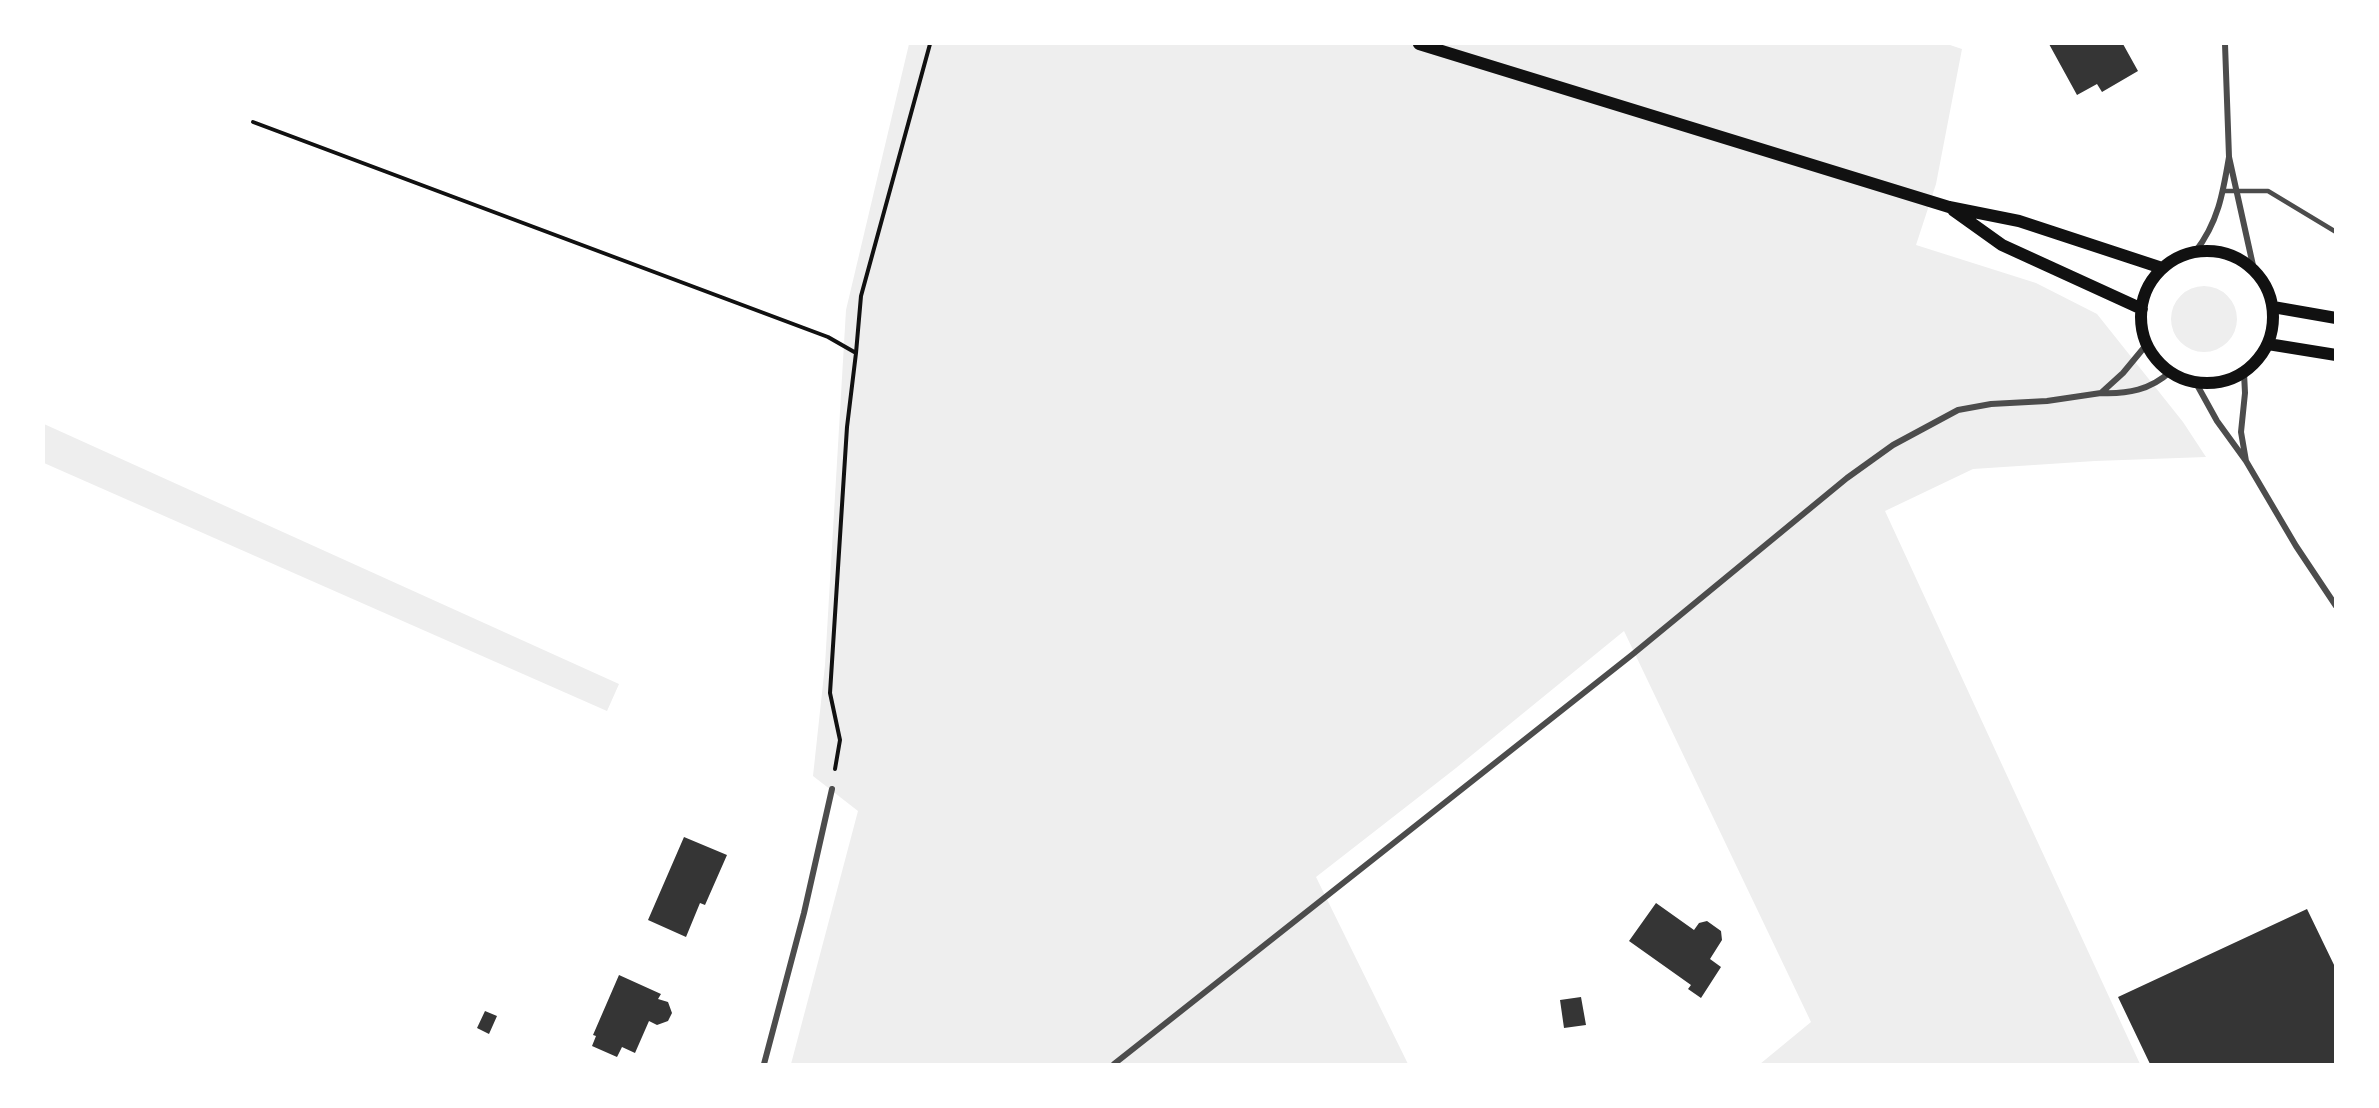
<!DOCTYPE html>
<html>
<head>
<meta charset="utf-8">
<style>
	body { margin:0 }
	#map { position:relative; width:2379px; height:1108px; overflow:hidden; background:#fff; font-family:"Noto Sans",sans-serif }
	canvas { display:block }
	.frame { position:absolute; inset:0; border:45px solid #fff; pointer-events:none }
</style>
</head>
<body>
<div id="map">
<canvas width="2379" height="1108"></canvas>
<div class="frame"></div>
</div>
<script>
const context = document.querySelector('canvas').getContext('2d');
context.lineJoin = 'round';
function paint(path, color) { context.fillStyle = color; context.fill(path, 'evenodd'); }
function trace(path, color, width, dash) { context.strokeStyle = color; context.lineWidth = width; context.lineCap = dash ? 'butt' : 'round'; context.setLineDash(dash || []); context.stroke(path); }
paint(new Path2D(`
	M909,44H1947L1962,49L1936,184L1916,245L2036,283L2097,314L2183,422L2206,457L2095,461L1973,469L1885,511L2140,1064H1760L1811,1022L1624,631L1456,768L1316,877L1408,1064H791L858,811L813,776L825,665L846,310Z
	M2171 319a33 33 0 1 1 66 0a33 33 0 1 1-66 0Z
	M44,424L619,684L607,711L44,463Z`), '#eee');
paint(new Path2D(`
	M2049,44H2123L2138,71L2102,92L2097,84L2077,95Z
	M684,837L727,855L705,905L700,903L686,937L648,920Z
	M1656,903L1694,930L1699,923L1707,921L1721,931L1722,940L1710,959L1721,967L1701,998L1688,989L1691,985L1629,941Z
	M2307,909L2336,969V1064H2150L2118,997Z
	M619,975L661,994L658,999L668,1002L672,1013L668,1021L657,1025L649,1021L635,1053L622,1047L617,1057L592,1046L596,1036L593,1035Z
	M1581,997L1586,1025L1564,1028L1560,1000Z
	M485,1011L497,1016L489,1034L477,1028Z`), '#353535');
trace(new Path2D(`
	M253,122L828,337L856,353L847,427L830,693L840,740L835,769
	M856,353L861,296L930,44`), '#111', 4);
trace(new Path2D(`
	M2223,191H2268L2336,232`), '#4c4c4c', 4.5);
trace(new Path2D(`
	M2225,44L2229,157
	M2195,252C2218,223 2223,193 2229,157L2254,270
	M2147,344L2123,373L2101,393C2128,394 2150,390 2170,372
	M2196,383L2217,421L2246,461L2241,432L2245,393L2244,373
	M2246,461L2296,546L2336,606
	M764,1064L804,913L832,789
	M1114,1064L1633,654L1847,478L1893,445L1958,410L1991,404L2047,401L2101,393`), '#4c4c4c', 6);
trace(new Path2D(`
	M1419,44L1949,207L2019,221L2162,268
	M1953,210L2002,245L2142,309
	M2141 317a66 66 0 1 1 132 0a66 66 0 1 1-132 0Z
	M2273,307L2336,318
	M2268,344L2336,355`), '#111', 12);
</script>
</body>
</html>
